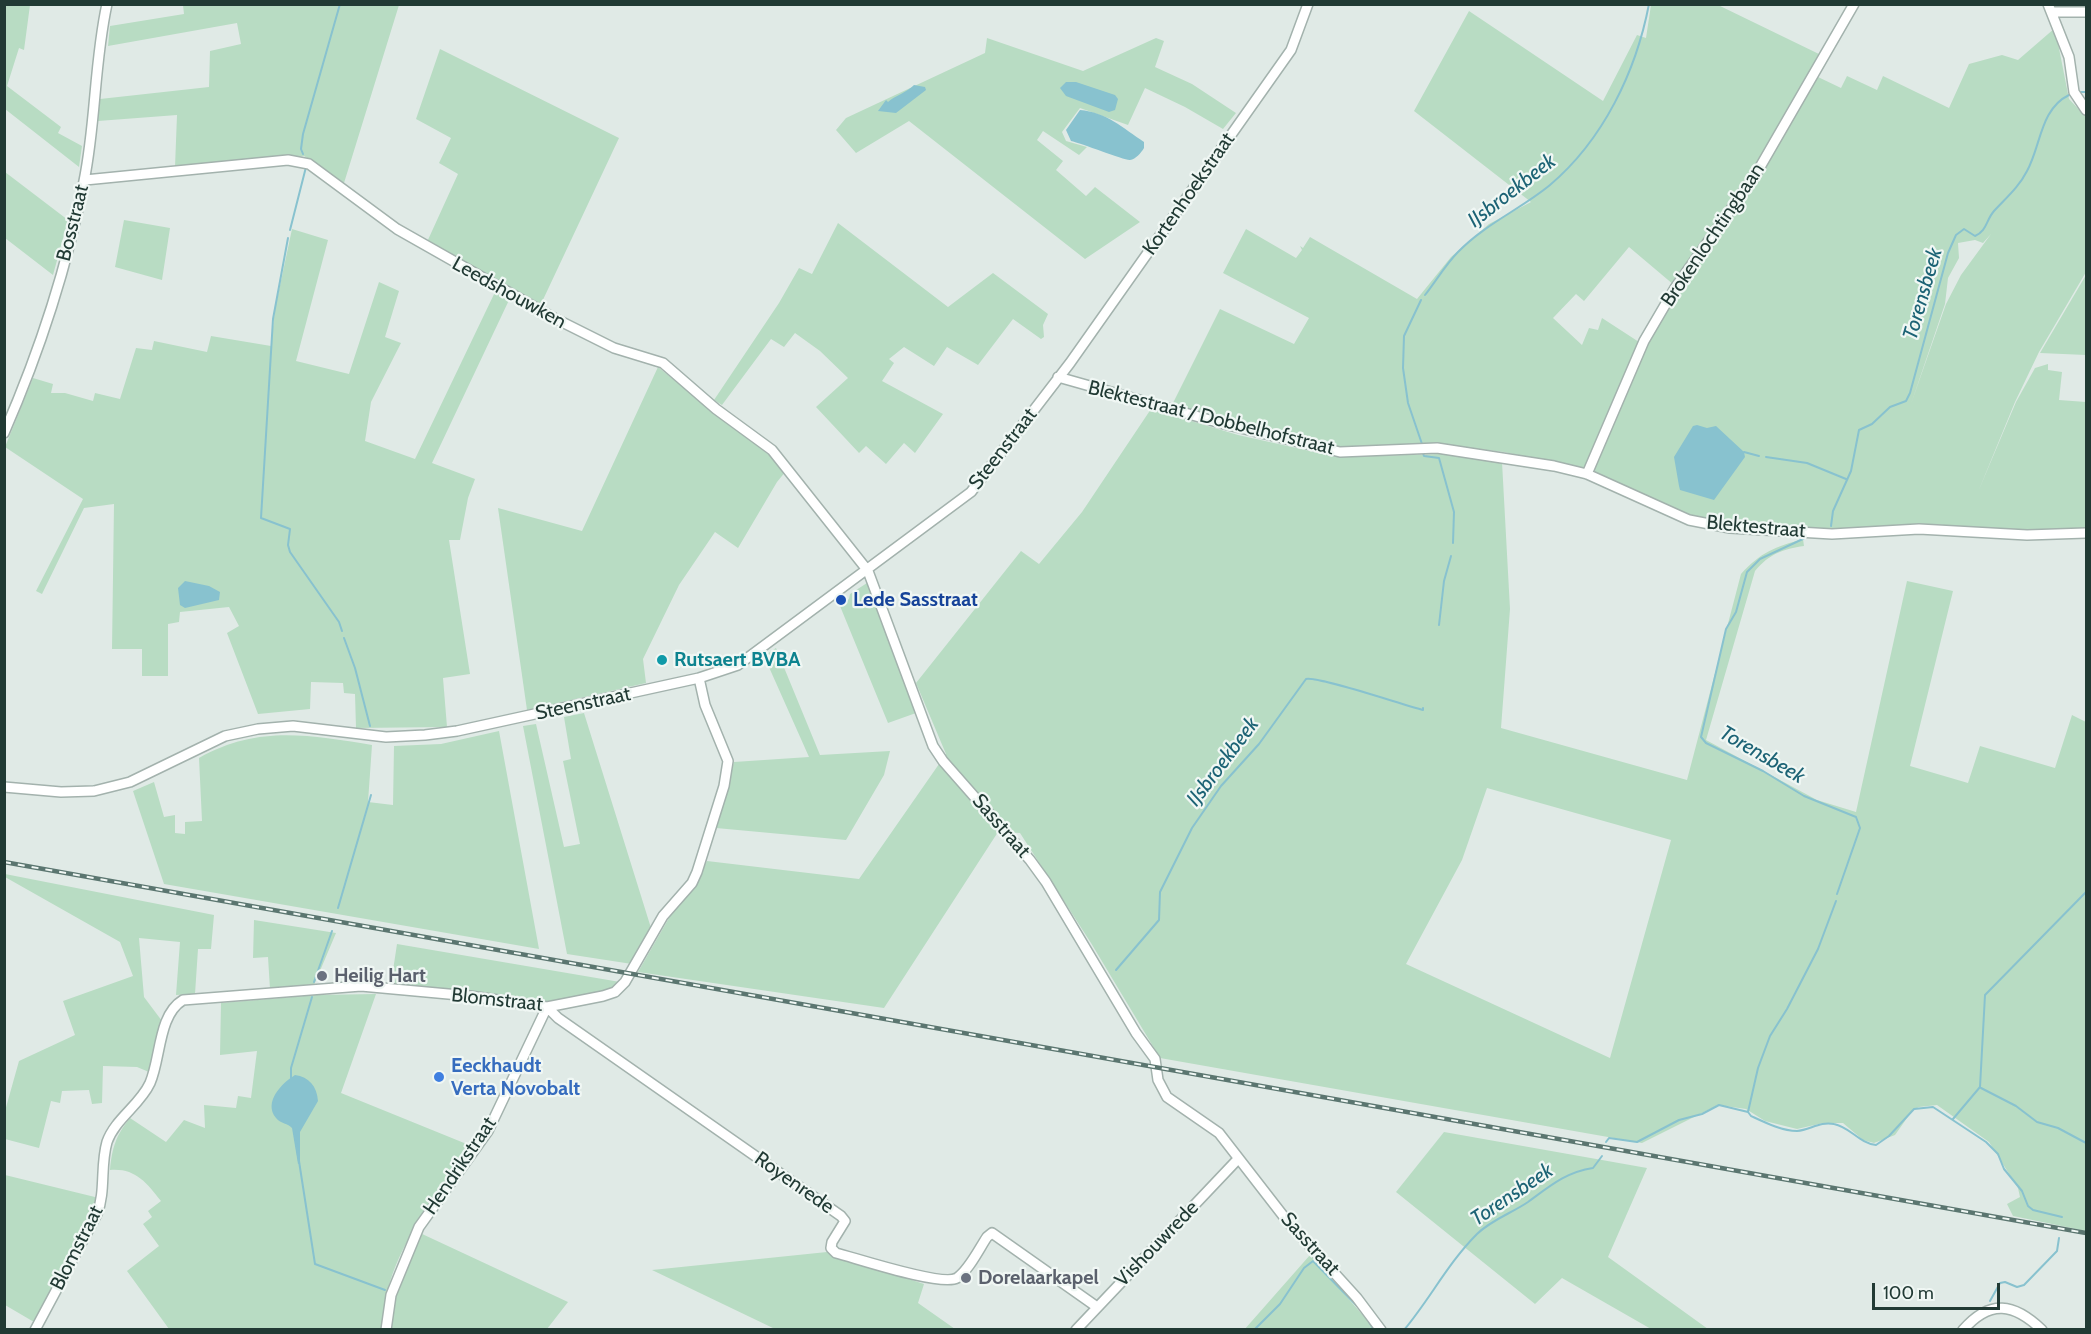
<!DOCTYPE html>
<html>
<head>
<meta charset="utf-8">
<style>
	body { margin:0 }
	#map { position:relative; width:2091px; height:1334px; overflow:hidden; background:#e0eae6; font-family:Cabin,sans-serif }
	canvas { display:block }
	.frame { position:absolute; inset:0; border:6px solid #213a34; pointer-events:none }
	.scale { position:absolute; left:1872px; top:1283px; width:128px; height:27px; box-sizing:border-box; border:3px solid #213a34; border-top:0; padding-left:8px; font-size:18px; line-height:21px; white-space:nowrap; color:#213a34; -webkit-text-stroke:4px #f0f7f4; paint-order:stroke }
</style>
</head>
<body>
<div id="map">
<canvas width="2091" height="1334"></canvas>
<div class="frame"></div>
<div class="scale">100 m</div>
</div>
<script>
const context = document.querySelector('canvas').getContext('2d');
context.lineJoin = 'round';
function paint(path, color) { context.fillStyle = color; context.fill(path, 'evenodd'); }
function trace(path, color, width, dash) { context.strokeStyle = color; context.lineWidth = width; context.lineCap = dash ? 'butt' : 'round'; context.setLineDash(dash || []); context.stroke(path); }
function label(font, color, halo, rows, align = 'center') {
  context.font = font + ' Cabin,sans-serif'; context.lineWidth = 4.5; context.setLineDash([]); context.textBaseline = 'middle'; context.strokeStyle = halo; context.fillStyle = color; for (const [text, x, y, turn = 0] of rows) {
    context.save(); context.translate(x, y); context.rotate((+turn || 0) * Math.PI / 180); context.textAlign = isNaN(turn) ? turn : align; if (halo) context.strokeText(text, 0, 0); context.fillText(text, 0, 0); context.restore();
  }
}
paint(new Path2D(`
	M4,5H30L24,50L19,48L7,86L61,127L58,133L82,146L79,167L5,109Z
	M183,5H399L344,183L304,156L175,167L177,115L98,121L100,99L209,87L210,51L241,44L237,23L108,46L110,26L184,14Z
	M1651,5H1718L1821,55L1753,174L1674,285L1629,247L1584,301L1576,294L1553,318L1582,345L1589,328L1598,330L1602,318L1639,342L1585,469L1504,452L1425,443L1347,449L1301,441L1172,405L1220,309L1294,344L1309,318L1223,273L1246,229L1296,258L1302,250L1300,246L1303,248L1310,237L1417,299L1451,257L1489,224L1531,202L1414,111L1469,11L1603,101L1637,35L1646,38Z
	M2055,28L2069,99L2086,117V272L2039,352L2015,402L1978,492L2016,402L2035,368L2048,364V370L2062,372L2059,400L2086,402V530L2025,532L1932,524L1834,529L1727,523L1702,520L1592,471L1643,348L1680,287L1738,210L1818,77L1841,88L1847,76L1877,90L1883,76L1949,108L1969,64L2002,55L2018,60ZM1991,234L1961,275L1946,304L1911,404L1945,304L1948,278L1959,258L1958,243L1975,240L1983,243Z
	M987,38L1083,71L1156,38L1164,41L1155,67L1192,84L1236,113L1223,129L1185,107L1145,88L1128,125L1080,108L1062,132L1066,141L1087,147L1079,155L1043,131L1037,140L1063,161L1056,170L1086,196L1095,187L1140,222L1085,259L909,121L856,153L836,130L846,118L985,53Z
	M440,49L619,138L541,304L427,242L458,174L439,163L451,138L416,119Z
	M5,172L68,220L53,275L5,238Z
	M124,220L170,228L162,280L115,267Z
	M838,223L948,307L993,273L1048,314L1043,325L1044,337L1041,339L1013,319L978,365L947,347L934,366L904,347L889,359L894,363L882,381L943,414L915,453L904,443L886,464L866,446L859,453L816,407L848,378L820,351L795,333L784,347L771,339L722,405L714,400L779,303L799,268L812,274Z
	M292,229L328,240L296,361L349,374L379,282L399,291L385,337L401,343L371,402L365,441L415,459L496,290L510,298L432,463L475,479L468,498L460,540H449L470,674L443,678L447,727L356,728L355,694L344,693L343,683L311,682L310,709L258,714L227,633L239,626L229,607L180,612L179,622L168,624V676H142V649H112L114,504L84,508L42,594L36,591L83,499L5,447L33,378L53,384L51,393H65L93,401L95,393L120,399L136,348L152,350L154,341L207,352L211,336L271,346L275,309Z
	M2086,275V355L2040,353Z
	M658,367C700,402 747,432 786,471L777,482L738,548L715,532L679,585L643,659L646,683L527,710L498,508L582,531Z
	M1151,409L1238,435L1337,457L1442,454L1502,462L1510,609L1501,728L1687,780L1741,574C1761,552 1775,547 1803,539L1804,546C1783,549 1769,554 1755,571L1706,740L1817,800L1856,812L1907,581L1953,591L1910,766L1968,783L1980,746L2055,768L2072,715L2086,722V1231L2013,1216L2007,1204L2020,1197L2018,1188L1989,1142L1937,1105L1919,1107L1912,1111L1895,1135L1874,1143L1863,1140L1843,1123H1823L1797,1129L1765,1121L1746,1109L1718,1105L1642,1143L1160,1058L1091,943L1020,833L998,832L884,1008L638,972L673,911L693,888L707,861L859,879L946,754L916,683L1021,551L1039,564L1082,512ZM1487,788L1671,840L1610,1058L1406,964L1462,860Z
	M867,583L916,713L888,723L840,606L849,599L850,594Z
	M776,648L820,755L890,751L884,775L846,840L716,828L734,762L809,757L764,656Z
	M584,713L651,928L632,964L567,954L523,726L536,724L564,847L580,844L563,761L571,759L564,717Z
	M499,731L539,949L164,884L133,791L154,782L164,817L175,815V833L185,834V822L202,821L199,758C258,725 308,735 372,745L368,802L393,805L394,746L441,744Z
	M5,874L214,915L211,949H198L195,994L176,995L180,942L139,938L144,997L162,1021L149,1072L137,1067L103,1066L102,1103L92,1104L89,1090L62,1091L60,1103L51,1101L39,1148L5,1139V1111L19,1061L75,1035L63,1001L133,976L120,942L5,877Z
	M254,920L336,933L314,985L270,989L268,957L253,958Z
	M397,944L620,982L616,988L555,1004L394,986L396,977H392Z
	M376,994L341,1093L474,1147C433,1197 382,1261 383,1329H169L127,1271L159,1246L143,1224L152,1217L148,1211L161,1201C146,1182 135,1168 110,1170C112,1148 116,1135 130,1118L166,1142L184,1120L205,1128L204,1105L236,1108L238,1096L251,1098L257,1051L220,1055L221,1003L317,995Z
	M1444,1132L1647,1168L1608,1257L1708,1329H1651L1562,1278L1535,1304L1396,1192Z
	M5,1175L99,1198L94,1214L34,1322L5,1305Z
	M420,1233L568,1302L547,1329L389,1328L395,1293Z
	M827,1252L924,1284L918,1303L955,1329H775L652,1270Z
	M1310,1255L1375,1329L1244,1330Z`), '#b8dcc3');
paint(new Path2D(`
	M1066,82H1076L1115,95L1118,99L1115,110L1109,112L1066,96L1060,88Z
	M914,85L925,87L926,90L896,113L878,111L886,100L888,102C896,95 906,93 914,85Z
	M1080,110C1106,112 1123,128 1144,142V148C1141,153 1136,159 1130,160C1126,161 1081,143 1071,141L1066,130Z
	M1697,425L1707,428L1716,426L1744,452L1745,457L1714,500L1680,490L1679,486L1674,457L1693,426Z
	M185,581L209,586L220,592L219,600L185,608L180,605L178,588Z
	M295,1075C309,1077 317,1086 318,1101L300,1132V1163L298,1164L292,1128C288,1123 281,1124 276,1118C263,1102 282,1083 295,1075Z`), '#88c2cf');
trace(new Path2D(`
	M2081,92H2086
	M303,154L301,149L303,134L340,4
	M290,230L306,167
	M288,238L273,319L261,518L290,529L288,545L290,552L339,622L342,631
	M1425,295C1436,281 1446,264 1458,252C1485,224 1521,209 1550,185C1603,140 1636,72 1649,4
	M1421,300L1404,336L1403,368L1408,403L1422,444
	M1422,451L1424,456L1439,458L1454,512L1453,543
	M1744,452L1759,456
	M1766,457L1807,463L1846,479
	M1831,526L1833,511L1851,471L1859,430L1872,424L1890,407L1906,401L1910,393L1948,253L1956,235L1964,229L1975,236C1987,231 1986,220 1994,211C2006,198 2019,187 2027,171C2041,146 2040,109 2069,95
	M1805,538L1760,559L1747,572L1736,612L1726,629L1701,737L1706,743L1763,771L1804,796L1856,817L1860,828L1837,894
	M1439,625L1444,581L1451,556
	M344,638L355,668L370,726
	M338,908L371,795
	M1116,970L1159,920L1160,892L1192,828L1221,786L1259,744L1306,679C1318,676 1403,705 1423,710V708
	M314,982L332,931
	M291,1078V1068L312,997
	M1981,1088L2016,1106L2037,1122L2058,1128L2086,1143
	M1748,1112L1751,1116C1764,1122 1782,1131 1797,1131C1810,1130 1820,1121 1834,1124C1850,1127 1859,1143 1876,1145L1889,1136L1914,1109L1933,1107L1986,1142L1998,1154L2004,1169L2022,1191L2028,1206L2033,1210L2062,1217
	M1953,1119L1980,1087L1985,995L2086,892
	M294,1129L315,1264L385,1290
	M1606,1142L1609,1138L1637,1142L1679,1120L1702,1114L1719,1105L1748,1112L1758,1068L1770,1036L1787,1009L1818,949L1836,901
	M1990,1301L2000,1283L2005,1282L2017,1287L2024,1285L2057,1251L2059,1238
	M1369,1322L1374,1330
	M1254,1330L1280,1304L1304,1268L1313,1261L1359,1308
	M1404,1330C1430,1299 1448,1263 1477,1234C1491,1220 1512,1213 1528,1202C1550,1186 1566,1172 1593,1168L1602,1156`), '#88c2cf', 2);
const minor = new Path2D(`
	M2048,4L2069,57L2074,92L2086,110
	M2052,12H2086
	M85,180L288,160L309,164L397,229L554,318L614,348L663,363L716,409L772,450L868,571L933,746L943,761L1030,860L1046,882L1136,1033L1155,1059L1158,1080L1167,1097L1219,1133L1288,1222L1357,1298L1381,1330
	M1058,377L1224,424L1340,452L1437,448L1554,466L1587,474L1689,520L1730,528L1832,534L1919,529L2027,535L2086,533
	M4,433C39,353 67,267 84,181C96,123 94,63 107,4
	M1587,474L1644,341L1675,288L1756,174L1854,4
	M4,787L61,792L94,791L130,782L225,736L258,729L293,726L386,737L425,735L457,731L699,678L738,665L971,492L1070,363L1291,50L1308,4
	M547,1007L558,1018L841,1216L845,1221L832,1242L831,1248L836,1253C856,1258 942,1287 957,1278C969,1270 979,1249 987,1237L992,1233L1097,1307
	M35,1330L97,1214C106,1191 100,1166 107,1142C115,1119 140,1105 150,1083C161,1058 158,1015 183,1000L361,986L470,996L547,1007L603,996L615,992L625,982L663,916L692,883L697,872L724,786L728,761L705,705L699,678
	M386,1330L391,1295L419,1227L488,1131L547,1007
	M1076,1330L1238,1159
	M1963,1330C1990,1299 2014,1303 2042,1330`);
trace(minor, '#a3b2ad', 12);
trace(minor, '#fff', 9);
const rail = new Path2D(`
	M4,862L2086,1233`);
trace(rail, '#5b7670', 4.5);
trace(rail, '#f0f7f4', 2, [7]);
for (const [x, y, r, color] of [
	[841,600,6,"#1a4fb4"],
	[662,660,6,"#0f9aa8"],
	[322,976,6,"#6b7280"],
	[439,1077,6,"#3f7fe0"],
	[966,1278,6,"#6b7280"]
]) { const dot = new Path2D(); dot.arc(x, y, r, 0, 2 * Math.PI); context.fillStyle = color; context.fill(dot); trace(dot, '#f0f7f4', 2); }
label('20px', '#213a34', '#f0f7f4', [
	["Kortenhoekstraat",1189,194,-55],
	["Bosstraat",73,223,-76],
	["Brokenlochtingbaan",1713,235,-56],
	["Leedshouwken",509,293,29],
	["Blektestraat / Dobbelhofstraat",1211,418,14],
	["Steenstraat",1003,449,-52],
	["Blektestraat",1756,527,5],
	["Steenstraat",583,704,-12],
	["Sasstraat",1001,826,49],
	["Blomstraat",497,1000,6],
	["Hendrikstraat",460,1166,-56],
	["Royenrede",794,1183,35],
	["Vishouwrede",1157,1244,-46],
	["Sasstraat",1310,1244,48],
	["Blomstraat",77,1248,-63]
]);
label('bold 20px', '#164399', '#f0f7f4', [
	["Lede Sasstraat",853,600]
], 'left');
label('bold 20px', '#0d838f', '#f0f7f4', [
	["Rutsaert BVBA",674,660]
], 'left');
label('bold 20px', '#5b616d', '#f0f7f4', [
	["Heilig Hart",334,976],
	["Dorelaarkapel",978,1278]
], 'left');
label('bold 20px', '#366cbe', '#f0f7f4', [
	["Eeckhaudt",451,1066],
	["Verta Novobalt",451,1089]
], 'left');
label('italic 21px', '#1c6375', '#f0f7f4', [
	["IJsbroekbeek",1512,191,-38],
	["Torensbeek",1923,294,-74],
	["Torensbeek",1762,755,30],
	["IJsbroekbeek",1223,762,-53],
	["Torensbeek",1512,1195,-34]
]);
</script>
</body>
</html>
